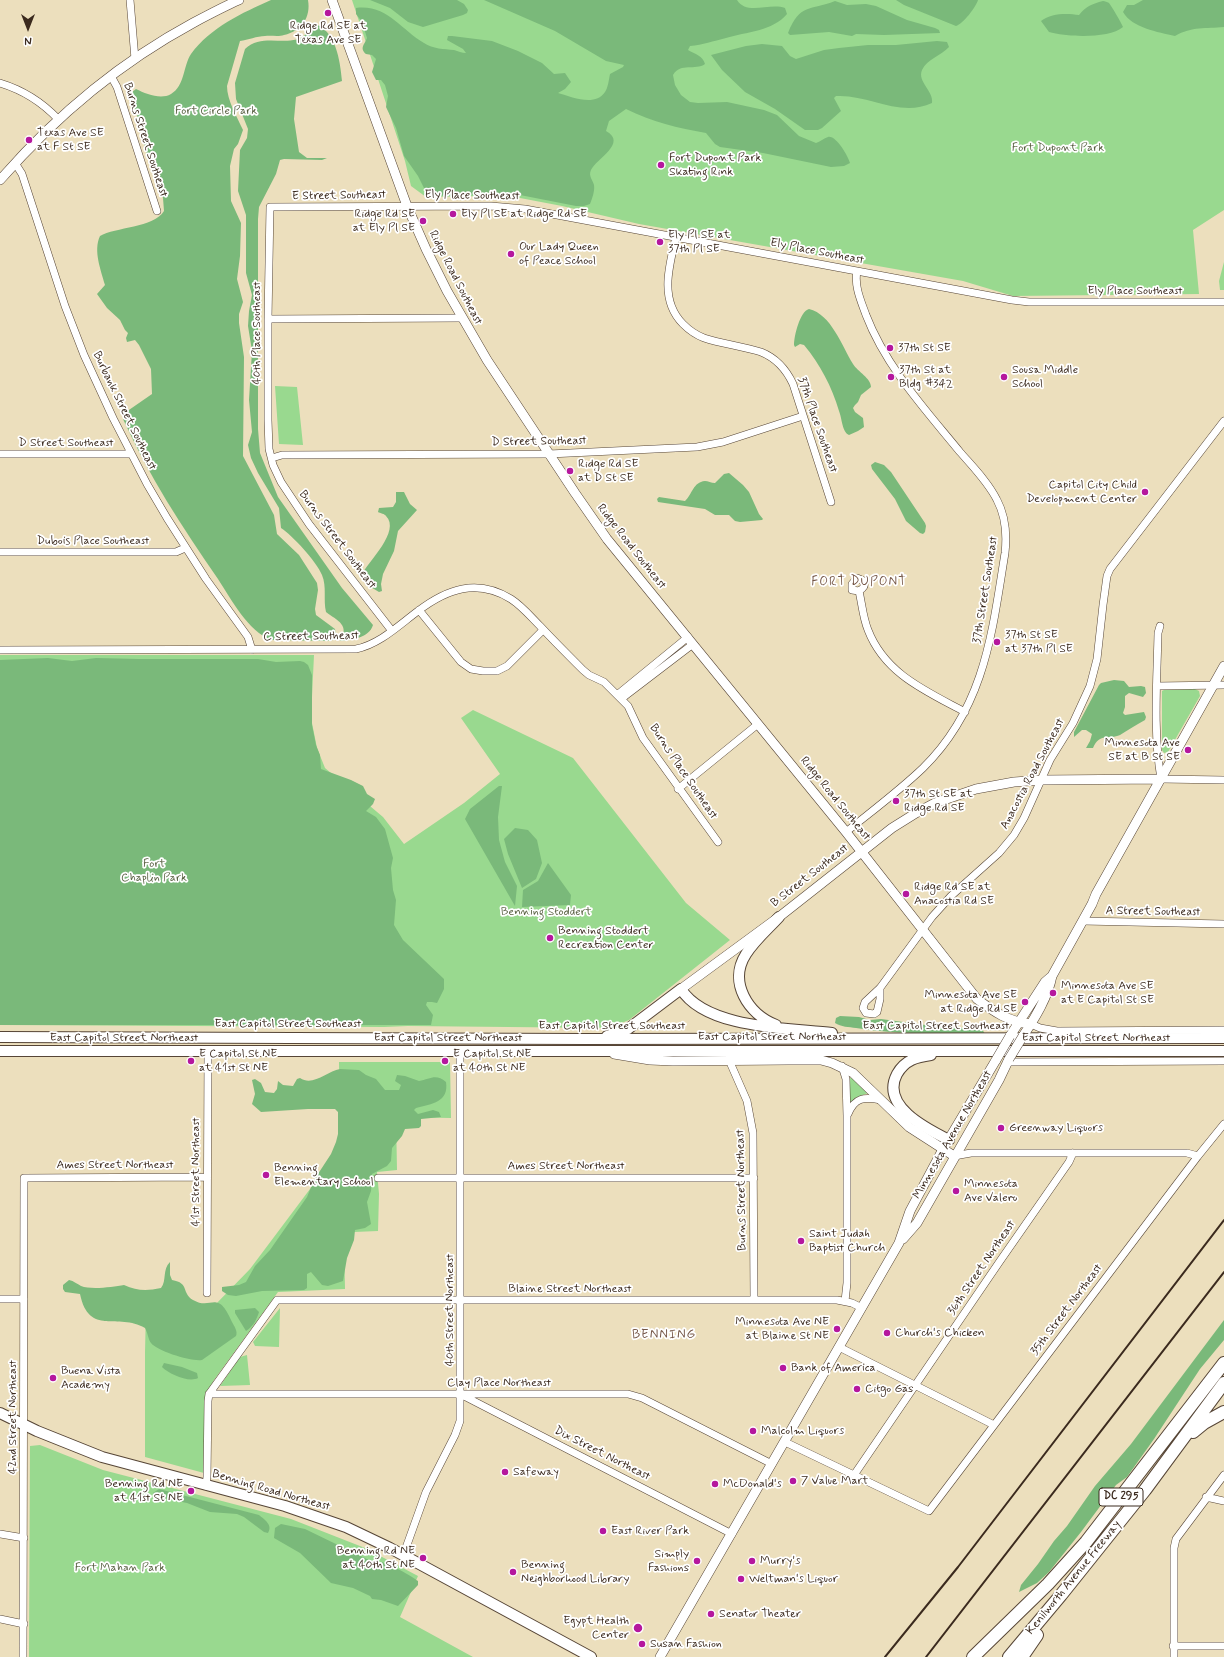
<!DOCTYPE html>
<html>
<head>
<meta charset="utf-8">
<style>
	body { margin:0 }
	#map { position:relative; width:1224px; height:1657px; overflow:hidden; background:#ecdfbd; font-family:Mynerve,sans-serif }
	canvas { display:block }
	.north { position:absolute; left:8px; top:8px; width:40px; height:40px; -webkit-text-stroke:3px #fff; paint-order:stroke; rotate:180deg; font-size:11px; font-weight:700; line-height:16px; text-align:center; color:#3b2a1e }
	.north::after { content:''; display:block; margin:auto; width:14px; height:18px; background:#3b2a1e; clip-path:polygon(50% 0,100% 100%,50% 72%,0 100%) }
</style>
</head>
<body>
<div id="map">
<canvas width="1224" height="1657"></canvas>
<div class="north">N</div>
</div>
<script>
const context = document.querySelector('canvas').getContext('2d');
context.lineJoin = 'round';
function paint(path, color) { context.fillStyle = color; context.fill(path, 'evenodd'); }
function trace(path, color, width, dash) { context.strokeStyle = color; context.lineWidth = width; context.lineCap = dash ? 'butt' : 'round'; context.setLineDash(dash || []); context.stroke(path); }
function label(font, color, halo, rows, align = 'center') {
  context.font = font + ' Mynerve,sans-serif'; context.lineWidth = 3.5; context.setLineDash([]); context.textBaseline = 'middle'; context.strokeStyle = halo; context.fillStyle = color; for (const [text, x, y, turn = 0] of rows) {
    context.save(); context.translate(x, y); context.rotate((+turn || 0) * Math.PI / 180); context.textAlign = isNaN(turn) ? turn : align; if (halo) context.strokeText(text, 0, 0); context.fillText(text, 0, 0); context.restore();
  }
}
paint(new Path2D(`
	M352,0H1224V210L1193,230L1199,294L1013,296L963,281L639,224L562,206L520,198L483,196L426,197L411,186L405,161Z
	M1224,262V290H1220L1219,281Z
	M275,386L297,387L303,445L279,444Z
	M0,655H314L311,718L317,748L325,768L383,817L404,844L464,803L500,774L461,718L473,710L573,758L686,903L730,940L629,1020L609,1028L408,1026L384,1027L0,1025Z
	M1195,689L1199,691L1200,696L1168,752L1164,753L1162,750V691L1164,690Z
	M339,1062H450L451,1118L396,1117L397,1170L377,1172L379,1194L378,1231L354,1232L344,1240L345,1289L278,1292L214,1380L205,1397L204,1473L145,1457V1352L146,1311L215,1305L250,1269L340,1149Z
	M852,1077L868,1093L855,1098L850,1104L849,1079Z
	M280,1308L279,1347L255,1346L253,1342Z
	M247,1355L250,1385L220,1386L240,1357Z
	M40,1445L103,1470L291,1519L365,1548L418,1576L400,1617L473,1657H29L30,1446Z`), '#99d98f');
paint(new Path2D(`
	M271,0H308C311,17 302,31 284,35C278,37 271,35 265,36C257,36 248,40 240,41L227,86C227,100 237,117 243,130L238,144L234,149L230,166L231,201L241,223L240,256L237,279L243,302L239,314V323L244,357L243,456L274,515L277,534L299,555L317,583L318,590L315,609L316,615L335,629L336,635L334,639L331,641L271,640C248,631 231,599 218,579C182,527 149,476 123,419L124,414L126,412L152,394L151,369L139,345L135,340L127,342L126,338L128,333L125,330L120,320L107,308L97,294L105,285C101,270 93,251 100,236C115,227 154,228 164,211L163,198L146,152L138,118L131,99L132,92L136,89C146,94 161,100 171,94C185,86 183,66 191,54C211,27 242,13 271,0Z
	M370,0H457L464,4L468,10L467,13L463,15L423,27L408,22L390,8Z
	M484,0H737C747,16 770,2 785,8L787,14C773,31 746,32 726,38C713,41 703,45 690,46L688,50C695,54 703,56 705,64C695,71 681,62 673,75L675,85L681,95L690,102L698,103L727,102L764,110L777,115L799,136L816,143C820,142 824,138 828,137C836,135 848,156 850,163L844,166L831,167L763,153L720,147L715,144L706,133C678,128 652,122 626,109L609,121L606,131C628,143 596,159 591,170C588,176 593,180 594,185C595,191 592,199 590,204L584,206H576L520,195L500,194L428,196L418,176L404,156L396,128L386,107L388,96L385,85L381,80H376L372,72L376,59L372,55L366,54C359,48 365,44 367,38L362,22L356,14V8C387,4 401,30 424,43C433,49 444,49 454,50C458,51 462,53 466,53L463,49L447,40L448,36H452L492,41L518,51L542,63L554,74L565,73L571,82L565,89L558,93C572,97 595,107 605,92C608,88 609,79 610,74L623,67L624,65L606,61L555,31Z
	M896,0H978C976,7 963,24 956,26L904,5Z
	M1143,0H1224V27C1206,29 1192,26 1175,36C1158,32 1132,28 1123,12L1127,5H1134Z
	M835,1L847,5L866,4L876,6L907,20L935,28L939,30L940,33L884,35L856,34L852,36L829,32L790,35L788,33C800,3 810,11 835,1Z
	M1103,1C1105,1 1107,2 1109,3C1112,7 1121,22 1123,27C1109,39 1066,37 1049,32L1041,21C1051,13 1067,13 1079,15C1086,6 1092,4 1103,1Z
	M313,23C336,30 340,60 342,81L296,97L294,119L299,152L307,158H327L322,160L284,159L280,160L276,174L259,207L258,219V429L260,453L278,497L342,588L373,625C369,638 352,640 340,641C350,625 338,621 326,612C323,600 327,587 322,575C317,562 292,535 281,528L279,508L258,473L251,458L248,445L252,432L249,400L252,351L248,326L249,311L252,295L246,273V215L238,191L240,150L247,138L248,129L236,99L235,83L245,49C264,31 291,50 307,33C309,30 311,26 313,23Z
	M937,41L947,42L949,47C941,56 927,59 922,70C917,82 934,91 932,103C900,118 869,94 836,96L834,98L841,111L822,128L818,130H805L775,109L745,92L722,70L711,55L746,46L762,44L782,46L790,56L796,59L824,50L839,48L868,45H896Z
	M809,309C831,314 842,346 853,364C858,372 871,378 871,387L861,395L858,402L855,405L853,408L855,412L863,418L864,427L858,431L849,435C842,432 842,418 839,411C832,387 820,364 804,345L800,344L795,347L794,345C794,336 800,311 809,309Z
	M875,462L884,465L891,472L925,523L926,526L925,532L923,534L920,533L906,521L895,499L872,469L871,465Z
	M729,473L743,485L749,492L759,514L763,519L762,520L740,522L735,521L729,515H715L705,509L658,502L657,499L659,497L685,501C692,495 693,482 705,481C708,481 711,483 715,483L724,474Z
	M396,492H404L410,504L417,510L398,531L394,551L383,574L381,584L382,591L379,592L369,586L362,574C368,562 401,531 386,516C385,514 380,513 378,512L379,508L393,507L396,502Z
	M48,658L72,661L96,658L139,659H258L276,662L300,661L304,662L308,665L312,675V725L316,745L320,755L321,769L351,780L363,786L367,794L375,799L373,804L366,811L376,817L385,829L393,858L391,868L393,890L396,900L394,925L403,940L444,979V989L437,1003L432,1002H427L426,1005L433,1015L431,1025H0V660Z
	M1114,680L1124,681L1129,687L1141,686L1145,687L1146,693L1143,697L1129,693L1125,696V707L1123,713L1125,715L1144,712L1146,717L1145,720C1136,725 1128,730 1120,735C1109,740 1100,732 1093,748H1086L1090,741L1092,734L1086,730H1082L1074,737V732L1099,685L1101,683Z
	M499,786H502L498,817L499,840L505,862L517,886L515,906L465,819L470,809Z
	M515,828L528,830L537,840L542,863L536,879L522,888L508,854L504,839Z
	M548,863L571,895L570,905L522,907L523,890L538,881Z
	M840,1016L859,1017L870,1020L881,1019L933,1026L982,1029L985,1034C942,1033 898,1035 856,1028C849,1027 841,1027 835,1023L836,1018Z
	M340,1069L359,1070L366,1075L376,1079L385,1090H399L401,1085L395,1081L397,1075L405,1076L419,1081C430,1079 436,1073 446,1082C449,1102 432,1104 416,1108L414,1110L418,1114L433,1110L439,1112L441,1117L421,1119V1126L419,1128L405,1129L402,1136L392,1148L391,1161L387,1166L372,1174L371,1191L367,1202L371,1224L365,1228L355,1230L354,1240L347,1258L343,1281L328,1286L322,1285L311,1272L307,1274V1288L304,1290L262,1291L236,1296L228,1295L222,1291V1287L239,1285L246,1282L255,1266L270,1250L307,1197L314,1180L331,1154L336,1142L338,1134V1112L335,1109H308L261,1112L252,1104L255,1094L252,1080L255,1079L261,1083L265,1092L274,1093L277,1089L278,1081L283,1085L293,1086L297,1079L300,1078C313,1087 327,1071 340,1069Z
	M170,1262V1275L172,1280C190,1283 181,1293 193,1300C212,1311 217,1288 232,1322C234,1326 238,1331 236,1336L202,1360C192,1362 157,1351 151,1343C148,1339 148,1333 145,1328C118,1312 89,1337 80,1294L65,1292L63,1289V1285L69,1280C74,1281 77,1284 81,1286C91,1290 113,1287 124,1285C137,1291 147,1291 161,1288C167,1280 162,1270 170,1262Z
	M255,1308L259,1312C257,1319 253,1327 246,1331L235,1313V1310Z
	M1224,1320V1340L1200,1369L1154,1439L1127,1477L1116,1485L1081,1532L1049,1572L1037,1583L1019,1592L1021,1585L1038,1564L1054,1541L1067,1526L1095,1486L1131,1444Z
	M164,1363L182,1367L197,1373L198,1378C189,1383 169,1374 162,1367Z
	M159,1489L259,1515C265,1520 273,1525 268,1533L264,1532L244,1517L237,1514L210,1512L187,1503L153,1496V1493Z
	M281,1524L305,1529L375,1563C377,1563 379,1562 381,1562C387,1562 413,1577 418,1581V1585L398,1606L381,1600L372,1599L370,1596L353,1588L331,1583L300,1553L274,1538L275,1528Z`), '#7ab97a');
const minor = new Path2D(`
	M130,0L135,59
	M111,76L117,87L157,211
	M0,83C23,90 42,102 58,119
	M15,163L22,174L65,306L84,355L113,418L147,484L167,518L206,579L248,637L252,650
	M676,237C669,266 659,300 683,324C689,330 696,335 704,338C722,344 742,346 761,352C776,358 786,369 793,384L831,502
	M268,319L462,318
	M0,454H131
	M272,458L282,455L549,454L697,447L723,442L803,416
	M0,552H176L185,548
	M859,591C864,588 865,586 864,581L857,578L852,584V590L859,591C862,604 863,618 868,630C885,674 926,691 965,712
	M419,610L461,662L471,669L483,671H497L507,666L543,630
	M1160,626L1158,633C1157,681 1153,732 1161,779L1224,780
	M392,631L309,524L281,482L273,465L269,449L268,420V319L270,207L491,206L525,209L1012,300L1029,302H1224
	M0,650L356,649C380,644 399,625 418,611C447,589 477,578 511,599C522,606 531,617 540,626C554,641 568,655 583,670L589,675L604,682L628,706L643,738L718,842
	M1157,686L1224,685
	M617,695L688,637
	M621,699L693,644
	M678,789L758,724
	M846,832C872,811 899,791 923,768C985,707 992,633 1005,553C1007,535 1006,517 997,500C988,482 973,467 960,452C925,409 886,367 866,315C861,301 854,286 857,271
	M1083,921L1224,924
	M880,988V999L877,1012L874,1014L866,1013L863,1008L865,1002L880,988L932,917L951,896L999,853L1014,835L1024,818L1050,760L1073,723L1090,686L1097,659L1103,605L1107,576L1110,569L1224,421
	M1031,1024L1040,1028L1057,1031L1224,1030
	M729,1060L747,1101L753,1133L754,1300
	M1007,1062L1224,1061
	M842,1066L846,1079L847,1116V1283L845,1301
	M848,1114C855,1097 864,1097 881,1100
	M954,1156L971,1153H1187L1198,1156
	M378,1178H754
	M207,1293L208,1051
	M0,1299H24
	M839,1347L994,1425
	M209,1394H628L642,1398L772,1464
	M462,1395L732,1534
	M785,1442L929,1511L1198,1156L1224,1124
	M854,1475L1000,1261L1069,1162L1073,1153
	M206,1486L207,1477L208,1401L209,1394L277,1300H837L852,1303L862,1308
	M1206,1497L1224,1501
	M0,1534L24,1538
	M403,1556L426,1492L455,1435L460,1421V1052
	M0,1619L24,1624
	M1173,1646H1224
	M23,1657L24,1178L207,1177
	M1174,1657V1548L1176,1539L1224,1475`);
const secondary = new Path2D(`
	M332,0L407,206L426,249L447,291L487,360L575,493L607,539L846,832L977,999C994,1012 1009,1022 1031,1024
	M0,180C55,117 119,63 193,23C208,15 223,7 239,0
	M681,989L779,917L892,828L916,813L935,803L976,789L1014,782L1042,780L1161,779
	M1010,1036L1045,982L1052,976
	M1023,1036C1035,1018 1048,997 1052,976L1092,904L1096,894L1224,666
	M614,1054L650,1060L673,1061L788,1060H821L832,1063L853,1073L909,1127L954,1156
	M903,1239L917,1223L999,1080L1009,1059
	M660,1657L899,1243L910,1211L943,1149L996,1060`);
const primary = new Path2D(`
	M776,1025C748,1014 728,982 746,954C755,940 768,929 779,917
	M607,1036L628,1029L681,989C706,1029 789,1028 832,1033
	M0,1037L585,1039L1224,1038
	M0,1051H1224
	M931,1055C916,1057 905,1060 897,1074C880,1106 927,1129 949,1140
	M0,1413L37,1431L102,1457L285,1506L346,1527L390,1548L591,1657`);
const motorway = new Path2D(`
	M1193,1432L1204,1423L1224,1412
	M973,1657L1048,1584L1086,1542L1224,1363
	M1009,1657L1061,1595L1145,1490L1224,1383
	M1022,1657L1037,1635`);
trace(minor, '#564536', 8);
trace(secondary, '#564536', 10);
trace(primary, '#564536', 12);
trace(motorway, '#564536', 14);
trace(minor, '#fff', 7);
trace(secondary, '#fff', 9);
trace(primary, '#fff', 10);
trace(motorway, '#fff', 12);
trace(new Path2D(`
	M885,1657L958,1567L1224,1220
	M926,1657L1224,1272`), '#3b2a1e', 2);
const secondaryBridge = new Path2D(`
	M1009,1059L1023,1036
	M996,1060L1010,1036`);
trace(secondaryBridge, '#564536', 10, []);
trace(secondaryBridge, '#fff', 9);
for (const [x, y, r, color] of [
	[328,13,4,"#b5179e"],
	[29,140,4,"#b5179e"],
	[661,165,4,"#b5179e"],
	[453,214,4,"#b5179e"],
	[423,221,4,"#b5179e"],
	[660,242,4,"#b5179e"],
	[511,254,4,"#b5179e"],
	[890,348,4,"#b5179e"],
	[891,377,4,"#b5179e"],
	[1004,377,4,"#b5179e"],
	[570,471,4,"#b5179e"],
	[1145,492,4,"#b5179e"],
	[997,642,4,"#b5179e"],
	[1188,750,4,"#b5179e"],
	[896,801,4,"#b5179e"],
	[906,894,4,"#b5179e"],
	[550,938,4,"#b5179e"],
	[1053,993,4,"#b5179e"],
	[1025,1002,4,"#b5179e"],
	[191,1061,4,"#b5179e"],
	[445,1061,4,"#b5179e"],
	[1001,1128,4,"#b5179e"],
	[266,1175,4,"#b5179e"],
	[956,1191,4,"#b5179e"],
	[801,1241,4,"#b5179e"],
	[837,1329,4,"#b5179e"],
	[887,1333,4,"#b5179e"],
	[783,1368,4,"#b5179e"],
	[53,1378,4,"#b5179e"],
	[857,1389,4,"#b5179e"],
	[753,1431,4,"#b5179e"],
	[505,1472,4,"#b5179e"],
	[793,1481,4,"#b5179e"],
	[715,1484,4,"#b5179e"],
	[191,1491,4,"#b5179e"],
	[603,1531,4,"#b5179e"],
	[423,1558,4,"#b5179e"],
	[697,1561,4,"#b5179e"],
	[752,1561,4,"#b5179e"],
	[513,1572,4,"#b5179e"],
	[741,1579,4,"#b5179e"],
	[711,1614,4,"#b5179e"],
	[638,1628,5,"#b5179e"],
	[642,1644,4,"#b5179e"]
]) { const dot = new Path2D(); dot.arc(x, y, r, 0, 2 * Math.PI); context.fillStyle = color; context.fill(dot); trace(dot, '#fff', 1.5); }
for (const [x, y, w] of [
	[1121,1497,44]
]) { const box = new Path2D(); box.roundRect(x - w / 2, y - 9, w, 18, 3); context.fillStyle = '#fff'; context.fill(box); trace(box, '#3b2a1e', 1); }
label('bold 11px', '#3b2a1e', null, [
	["DC 295",1121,1497]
]);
label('12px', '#3b2a1e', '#fff', [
	["Ridge Rd SE at",328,26,"center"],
	["Texas Ave SE",328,40,"center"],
	["Texas Ave SE",37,133],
	["at F St SE",37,147],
	["Fort Dupont Park",669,158],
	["Skating Rink",669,172],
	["Ridge Rd SE",415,214,"right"],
	["at Ely Pl SE",415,228,"right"],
	["Ely Pl SE at Ridge Rd SE",461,214],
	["Ely Pl SE at",668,235],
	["37th Pl SE",668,249],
	["Our Lady Queen",519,247],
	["of Peace School",519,261],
	["37th St SE",898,348],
	["37th St at",899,370],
	["Bldg #342",899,384],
	["Sousa Middle",1012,370],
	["School",1012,384],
	["Ridge Rd SE",578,464],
	["at D St SE",578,478],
	["Capitol City Child",1137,485,"right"],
	["Development Center",1137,499,"right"],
	["37th St SE",1005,635],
	["at 37th Pl SE",1005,649],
	["Minnesota Ave",1180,743,"right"],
	["SE at B St SE",1180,757,"right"],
	["37th St SE at",904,794],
	["Ridge Rd SE",904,808],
	["Ridge Rd SE at",914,887],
	["Anacostia Rd SE",914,901],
	["Benning Stoddert",558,931],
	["Recreation Center",558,945],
	["Minnesota Ave SE",1061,986],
	["at E Capitol St SE",1061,1000],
	["Minnesota Ave SE",1017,995,"right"],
	["at Ridge Rd SE",1017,1009,"right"],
	["E Capitol St NE",199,1054],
	["at 41st St NE",199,1068],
	["E Capitol St NE",453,1054],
	["at 40th St NE",453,1068],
	["Greenway Liquors",1009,1128],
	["Benning",274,1168],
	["Elementary School",274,1182],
	["Minnesota",964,1184],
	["Ave Valero",964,1198],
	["Saint Judah",809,1234],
	["Baptist Church",809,1248],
	["Minnesota Ave NE",829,1322,"right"],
	["at Blaine St NE",829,1336,"right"],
	["Church's Chicken",895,1333],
	["Bank of America",791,1368],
	["Buena Vista",61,1371],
	["Academy",61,1385],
	["Citgo Gas",865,1389],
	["Malcolm Liquors",761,1431],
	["Safeway",513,1472],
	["7 Value Mart",801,1481],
	["Benning Rd NE",183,1484,"right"],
	["at 41st St NE",183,1498,"right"],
	["McDonald's",723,1484],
	["East River Park",611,1531],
	["Benning Rd NE",415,1551,"right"],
	["at 40th St NE",415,1565,"right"],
	["Simply",689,1554,"right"],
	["Fashions",689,1568,"right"],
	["Murry's",760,1561],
	["Benning",521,1565],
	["Neighborhood Library",521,1579],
	["Weltman's Liquor",749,1579],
	["Senator Theater",719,1614],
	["Egypt Health",629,1621,"right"],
	["Center",629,1635,"right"],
	["Susan Fashion",650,1644]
], 'left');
label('12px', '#575f40', '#fff', [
	["Fort Circle Park",216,111],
	["Fort Dupont Park",1058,148],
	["Fort",154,864],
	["Chaplin Park",154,878],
	["Benning Stoddert",546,912],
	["Fort Mahan Park",120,1568]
]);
label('12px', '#3b2a1e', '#fff', [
	["Burns Street Southeast",145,140,72],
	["E Street Southeast",339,196,-1],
	["Ely Place Southeast",472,196,1],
	["Ely Place Southeast",817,252,11],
	["Ridge Road Southeast",455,278,63],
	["Ely Place Southeast",1135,291],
	["40th Place Southeast",257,333,-90],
	["Burbank Street Southeast",124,411,64],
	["37th Place Southeast",817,425,71],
	["D Street Southeast",539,442,-1],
	["D Street Southeast",66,443],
	["Burns Street Southeast",337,540,53],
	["Dubois Place Southeast",93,541],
	["Ridge Road Southeast",631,547,52],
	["37th Street Southeast",986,590,-81],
	["C Street Southeast",311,637,-1],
	["Burns Place Southeast",683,772,56],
	["Anacostia Road Southeast",1033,774,-62],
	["Ridge Road Southeast",835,799,51],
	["B Street Southeast",810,876,-38],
	["A Street Southeast",1153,912,1],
	["East Capitol Street Southeast",288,1024],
	["East Capitol Street Southeast",612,1026],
	["East Capitol Street Southeast",936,1026],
	["East Capitol Street Northeast",772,1037],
	["East Capitol Street Northeast",124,1038],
	["East Capitol Street Northeast",448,1038],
	["East Capitol Street Northeast",1096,1038],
	["Minnesota Avenue Northeast",953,1135,-60],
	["Ames Street Northeast",115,1165],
	["Ames Street Northeast",566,1166],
	["41st Street Northeast",196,1172,-90],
	["Burns Street Northeast",742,1190,-91],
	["36th Street Northeast",982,1268,-56],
	["Blaine Street Northeast",570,1289],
	["40th Street Northeast",450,1310,-90],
	["35th Street Northeast",1067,1310,-53],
	["Clay Place Northeast",499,1383],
	["42nd Street Northeast",13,1417,-90],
	["Dix Street Northeast",602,1454,27],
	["Benning Road Northeast",271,1491,16],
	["Kenilworth Avenue Freeway",1074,1578,-51]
]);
context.letterSpacing = '1px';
label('13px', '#735444', '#fff', [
	["FORT DUPONT",859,582],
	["BENNING",664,1335]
]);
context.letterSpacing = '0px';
</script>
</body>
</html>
